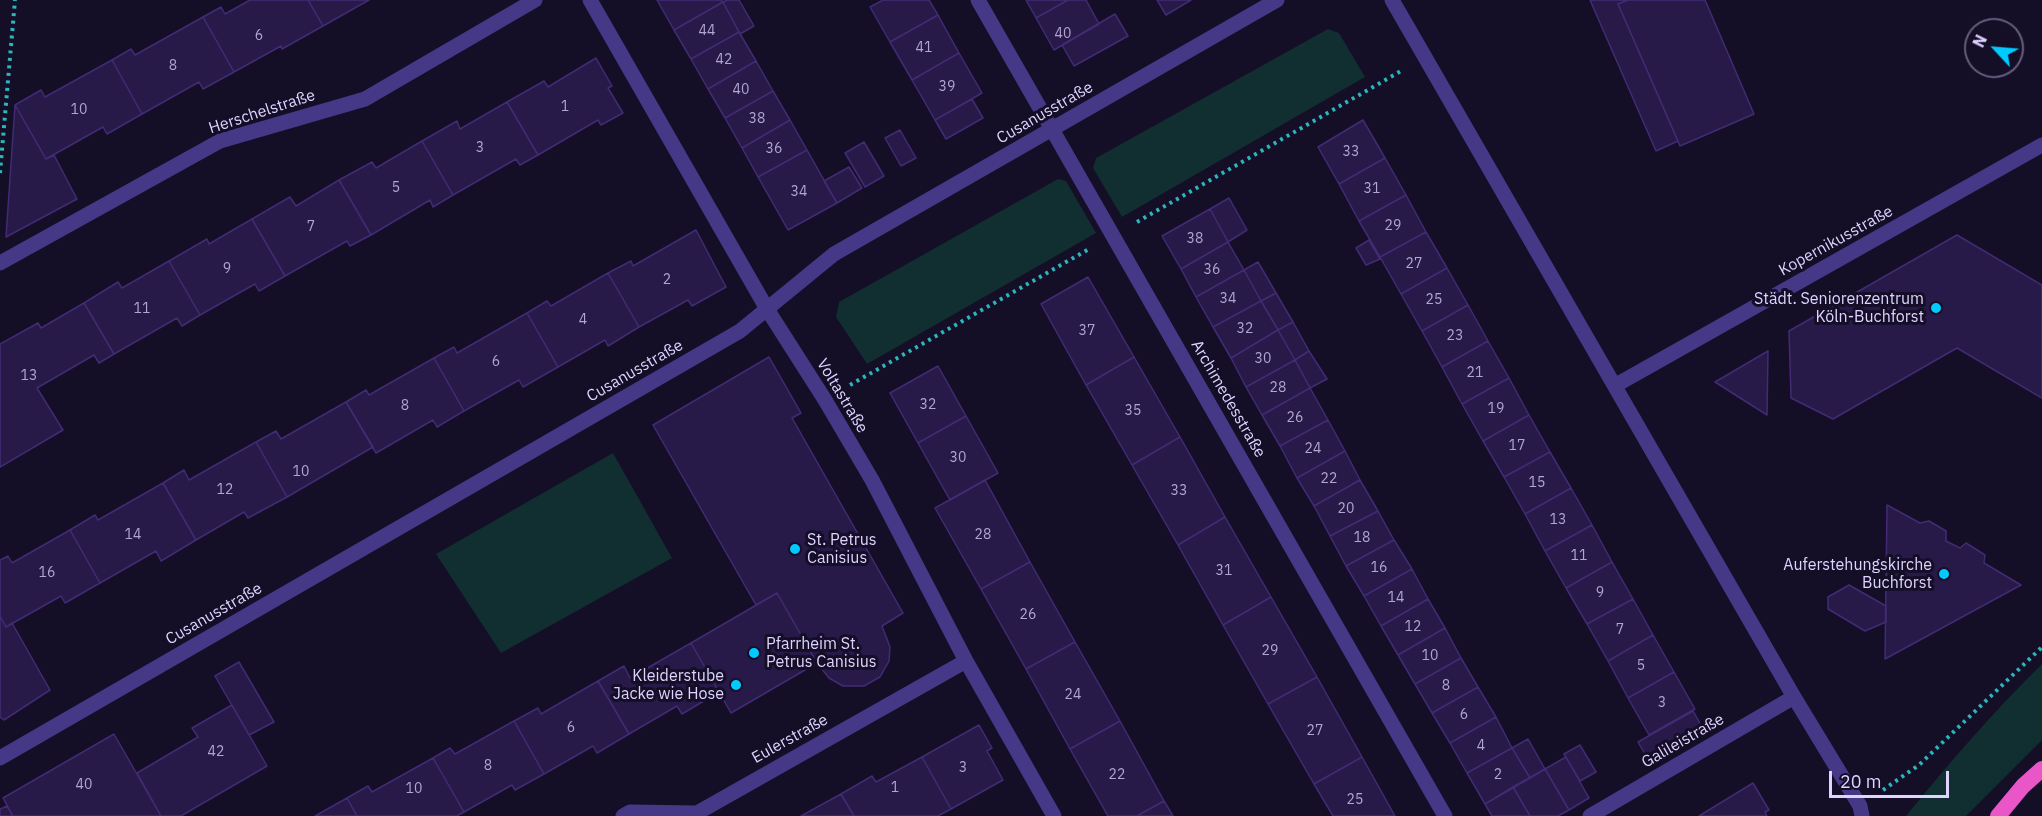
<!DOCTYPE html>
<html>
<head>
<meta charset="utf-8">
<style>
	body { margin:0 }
	#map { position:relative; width:2042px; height:816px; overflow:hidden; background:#150e27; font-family:"IBM Plex Sans",sans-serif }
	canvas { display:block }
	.north { position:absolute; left:1964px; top:18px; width:60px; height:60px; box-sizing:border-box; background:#150e27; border:2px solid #655d7d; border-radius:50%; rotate:296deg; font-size:16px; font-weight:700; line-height:24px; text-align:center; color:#ded4ff }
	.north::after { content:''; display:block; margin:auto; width:21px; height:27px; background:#00caff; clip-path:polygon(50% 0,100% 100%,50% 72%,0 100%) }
	.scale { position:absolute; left:1829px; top:771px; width:120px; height:27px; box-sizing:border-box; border:3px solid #ded4ff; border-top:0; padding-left:8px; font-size:18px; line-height:21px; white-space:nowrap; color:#ded4ff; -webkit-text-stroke:4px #150e27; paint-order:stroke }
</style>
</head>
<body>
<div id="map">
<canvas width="2042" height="816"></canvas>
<div class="north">N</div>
<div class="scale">20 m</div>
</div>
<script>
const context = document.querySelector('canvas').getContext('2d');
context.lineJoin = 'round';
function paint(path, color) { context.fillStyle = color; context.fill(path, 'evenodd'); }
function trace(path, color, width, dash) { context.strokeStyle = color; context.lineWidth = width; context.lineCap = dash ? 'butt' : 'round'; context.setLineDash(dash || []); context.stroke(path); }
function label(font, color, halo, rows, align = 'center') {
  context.font = font + ' "IBM Plex Sans",sans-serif'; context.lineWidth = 6; context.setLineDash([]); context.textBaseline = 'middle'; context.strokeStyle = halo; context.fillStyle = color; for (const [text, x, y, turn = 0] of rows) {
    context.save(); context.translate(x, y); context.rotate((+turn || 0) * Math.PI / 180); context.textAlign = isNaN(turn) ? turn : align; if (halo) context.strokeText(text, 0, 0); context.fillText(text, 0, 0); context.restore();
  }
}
paint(new Path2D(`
	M1328,29L1339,33L1365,77L1122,217L1093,168L1096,158Z
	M1058,179L1066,181L1096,233L867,364L836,317L839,302Z
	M613,453L672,558L501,653L436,554Z
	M2042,664V740L1966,816H1906C1949,763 1993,712 2042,664Z`), '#112e31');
const building = new Path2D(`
	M250,0H308L323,26L282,49L281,46L234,72L203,17L221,7L225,14Z
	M308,0H369L323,26Z
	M657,0H721L723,2L674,30Z
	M727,0H739L754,26L740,34L723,2Z
	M883,0H929L938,15L890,42L870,7Z
	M1026,0H1068L1036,18Z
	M1068,0H1086L1099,24L1054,50L1036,18Z
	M1157,0H1191L1166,15Z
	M1590,0H1628L1618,4L1678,141L1656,151Z
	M1628,0H1705L1754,114L1680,146L1618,4Z
	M723,2L739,32L691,59L674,30Z
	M1115,14L1128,36L1074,66L1062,45Z
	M938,15L959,53L912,80L890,42Z
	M203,17L234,72L203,89L199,82L142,114L112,60L131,49L135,55Z
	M739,32L756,61L708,89L691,59Z
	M959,53L982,93L935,120L912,80Z
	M596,58L612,86L608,88L623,113L601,125L598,120L538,155L507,102L544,81L548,87Z
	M112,60L142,114L107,134L103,127L46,159L15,105L41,90L45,97Z
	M756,61L773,91L725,118L708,89Z
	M773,91L790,120L742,148L725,118Z
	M972,99L983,118L946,139L935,120Z
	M507,102L538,155L520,165L516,159L453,195L422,141L457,121L460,129Z
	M15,105L46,159L54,155L77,199L6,237Z
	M790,120L807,150L758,177L742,148Z
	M1363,120L1385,158L1339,184L1318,147Z
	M900,130L916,158L901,166L885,138Z
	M422,141L453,195L433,207L430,200L371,235L339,180L372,162L376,168Z
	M864,142L884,176L865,187L845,153Z
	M807,150L837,203L788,230L758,177Z
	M1385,158L1406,195L1359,221L1339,184Z
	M849,167L862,188L837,203L824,181Z
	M339,180L371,235L350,246L347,241L285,276L252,219L290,197L296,206Z
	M1406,195L1426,232L1380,257L1359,221Z
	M1229,198L1247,230L1228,242L1210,209Z
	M1210,209L1228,242L1181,269L1162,236Z
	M252,219L285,276L259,291L255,284L200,315L169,261L207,239L209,244Z
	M696,230L726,287L692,306L688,300L639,327L608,273L631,261L633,266Z
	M1426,232L1447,268L1401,294L1380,257Z
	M1957,235L2042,285V398L1957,348L1833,419L1791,398L1789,331Z
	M1369,240L1380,259L1366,265L1356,248Z
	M1228,242L1244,270L1196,297L1181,269Z
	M169,261L200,315L182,326L177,318L114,354L84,303L118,282L122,288Z
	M1258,262L1276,293L1261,301L1244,270Z
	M1447,268L1468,305L1422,331L1401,294Z
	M1244,270L1261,301L1213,327L1196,297Z
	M608,273L639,327L608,346L605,340L558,367L527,313L547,301L551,306Z
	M1088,277L1134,357L1086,385L1041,304Z
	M1276,293L1293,322L1278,330L1261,301Z
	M1261,301L1278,330L1231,358L1213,327Z
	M84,303L114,354L99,363L94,355L37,388L63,430L0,467V344L38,323L41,328Z
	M1468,305L1488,341L1442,367L1422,331Z
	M527,313L558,367L523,387L519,380L464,411L434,358L454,347L457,353Z
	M1293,322L1309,351L1295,360L1278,330Z
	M1278,330L1295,360L1246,387L1231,358Z
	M1488,341L1509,378L1462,404L1442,367Z
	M1309,351L1327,379L1310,388L1295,360Z
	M1768,351L1767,415L1715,382Z
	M769,357L801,413L792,418L903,613L882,626L890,647L889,661L880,677L864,686H843L829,678L817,663L777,593L756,605L653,425Z
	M1134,357L1180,437L1132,465L1086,385Z
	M434,358L464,411L437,427L433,420L376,453L346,402L366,390L369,395Z
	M1295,360L1310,388L1262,415L1246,387Z
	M938,366L966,416L918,443L890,393Z
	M1509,378L1529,415L1483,441L1462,404Z
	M1310,388L1328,420L1280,446L1262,415Z
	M346,402L373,447L287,497L256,442L276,431L281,439Z
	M1529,415L1550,452L1504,477L1483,441Z
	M966,416L998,473L950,500L918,443Z
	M1328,420L1345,451L1297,478L1280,446Z
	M1180,437L1225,517L1178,545L1132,465Z
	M256,442L287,497L248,518L244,512L196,540L163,483L184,470L189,480Z
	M1345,451L1360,480L1314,506L1297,478Z
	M1550,452L1571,488L1525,514L1504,477Z
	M985,480L1030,562L981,589L935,508Z
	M1360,480L1378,511L1330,536L1314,506Z
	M163,483L196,540L161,561L156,551L100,583L70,530L95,515L98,520Z
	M1571,488L1592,525L1545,551L1525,514Z
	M1887,505L1920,523L1929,521L1946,531V541L1960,548L1966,543L1985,555L1984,563L2021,585L1885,659Z
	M1378,511L1394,540L1346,566L1330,536Z
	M1225,517L1271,597L1223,625L1178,545Z
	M1592,525L1612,562L1566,588L1545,551Z
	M70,530L100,583L65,603L61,596L6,627L0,616V560L8,556L12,563Z
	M1394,540L1412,569L1364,596L1346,566Z
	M1030,562L1075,642L1026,669L981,589Z
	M1612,562L1633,599L1587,624L1566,588Z
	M1412,569L1428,599L1381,626L1364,596Z
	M1849,585L1886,606V622L1865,631L1828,609V597Z
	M777,593L817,663L731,713L691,643Z
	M1271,597L1317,677L1268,704L1223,625Z
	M1428,599L1445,628L1398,655L1381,626Z
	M1633,599L1653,635L1608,661L1587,624Z
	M0,616L6,627L12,623L50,690L4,720L0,717Z
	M1445,628L1461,658L1415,684L1398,655Z
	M1653,635L1674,672L1628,698L1608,661Z
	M1075,642L1120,721L1070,749L1026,669Z
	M691,643L719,692L682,714L677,706L629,734L598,681L624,666L630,678Z
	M1461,658L1478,687L1432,713L1415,684Z
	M239,662L274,722L249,735L215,676Z
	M1674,672L1695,709L1649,735L1628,698Z
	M1317,677L1362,757L1314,784L1268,704Z
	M598,681L629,734L597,753L593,746L544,774L514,721L538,708L541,714Z
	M1478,687L1496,717L1450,743L1432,713Z
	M232,705L267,766L181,816H161L137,773L198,737L192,728Z
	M1693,711L1705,732L1650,763L1638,742Z
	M1496,717L1512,748L1467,773L1450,743Z
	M514,721L544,774L515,790L512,785L464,812L433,758L450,748L455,754Z
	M1120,721L1164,801L1137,816H1108L1070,749Z
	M979,725L992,748L987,751L1003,780L951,809L922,757Z
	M114,734L161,816H13L3,798Z
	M1528,739L1545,769L1530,778L1512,748Z
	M1580,745L1596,772L1580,781L1564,754Z
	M1512,748L1530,778L1485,804L1467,773Z
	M922,757L951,809L938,816H854L841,794L872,776L876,782Z
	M1362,757L1395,816H1333L1314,784Z
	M1566,757L1589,798L1569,810L1545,769Z
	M433,758L464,812L457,816H357L347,798L368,786L372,792Z
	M1545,769L1569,810L1558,816H1530L1513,787Z
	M1753,783L1769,810L1765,812L1767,816H1699Z
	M1513,787L1530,816H1492L1485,804Z
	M841,794L854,816H801Z
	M347,798L357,816H315Z
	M1164,801L1173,816H1137Z
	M7,806L13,816H0V809Z`);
paint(building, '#281a48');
trace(building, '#422b75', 1.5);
trace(new Path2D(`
	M0,173L15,0
	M1137,222L1401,71
	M850,385L1089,249
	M1883,790L1919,765L2042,647`), '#2bb5bc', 4, [3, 4.5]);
trace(new Path2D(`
	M1616,385L2042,145`), '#443887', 15);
trace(new Path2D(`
	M590,0L767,309L825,400L872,480L966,661L1054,816
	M978,0L1445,816
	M1392,0L1794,697L1860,806L1862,816
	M0,263L220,141L365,99L535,0
	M0,758L740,331L834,254L1277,0
	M623,816L630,812L697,813L966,661
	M1590,816L1794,697`), '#443887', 15);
trace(new Path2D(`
	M1998,816L2023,786L2042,769`), '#ea55c8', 16);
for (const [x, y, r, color] of [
	[1936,308,6,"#00caff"],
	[795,549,6,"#00caff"],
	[1944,574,6,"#00caff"],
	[754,653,6,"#00caff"],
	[736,685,6,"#00caff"]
]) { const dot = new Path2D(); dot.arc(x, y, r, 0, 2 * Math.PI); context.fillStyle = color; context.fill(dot); trace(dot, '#150e27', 2); }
label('14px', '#b0a6d1', null, [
	["44",707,31],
	["40",1063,34],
	["6",259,36],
	["41",924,48],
	["42",724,60],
	["8",173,66],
	["39",947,87],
	["40",741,90],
	["1",565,107],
	["10",79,110],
	["38",757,119],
	["3",480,148],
	["36",774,149],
	["33",1351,152],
	["5",396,188],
	["31",1372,189],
	["34",799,192],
	["29",1393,226],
	["7",311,227],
	["38",1195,239],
	["27",1414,264],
	["9",227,269],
	["36",1212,270],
	["2",667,280],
	["34",1228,299],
	["25",1434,300],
	["11",142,309],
	["4",583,320],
	["32",1245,329],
	["37",1087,331],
	["23",1455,336],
	["30",1263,359],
	["6",496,362],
	["21",1475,373],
	["13",29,376],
	["28",1278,388],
	["32",928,405],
	["8",405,406],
	["19",1496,409],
	["35",1133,411],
	["26",1295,418],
	["17",1517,446],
	["24",1313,449],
	["30",958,458],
	["10",301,472],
	["22",1329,479],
	["15",1537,483],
	["12",225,490],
	["33",1179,491],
	["20",1346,509],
	["13",1558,520],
	["14",133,535],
	["28",983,535],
	["18",1362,538],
	["11",1579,556],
	["16",1379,568],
	["31",1224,571],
	["16",47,573],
	["9",1600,593],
	["14",1396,598],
	["26",1028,615],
	["12",1413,627],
	["7",1620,630],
	["29",1270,651],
	["10",1430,656],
	["5",1641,666],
	["8",1446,686],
	["24",1073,695],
	["3",1662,703],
	["6",1464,715],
	["6",571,728],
	["27",1315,731],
	["4",1481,746],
	["42",216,752],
	["8",488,766],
	["3",963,768],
	["22",1117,775],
	["2",1498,775],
	["40",84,785],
	["1",895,788],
	["10",414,789],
	["25",1355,800]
]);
label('16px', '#ded4ff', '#150e27', [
	["Herschelstraße",262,112,-18],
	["Cusanusstraße",1045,113,-30],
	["Kopernikusstraße",1836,241,-29],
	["Cusanusstraße",635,371,-30],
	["Voltastraße",842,396,59],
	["Archimedesstraße",1228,399,60],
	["Cusanusstraße",214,614,-30],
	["Eulerstraße",790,739,-29],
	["Galileistraße",1683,741,-30]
]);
label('16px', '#ded4ff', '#150e27', [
	["Städt. Seniorenzentrum",1924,299],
	["Köln-Buchforst",1924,317],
	["St. Petrus",807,540,"left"],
	["Canisius",807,558,"left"],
	["Auferstehungskirche",1932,565],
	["Buchforst",1932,583],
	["Pfarrheim St.",766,644,"left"],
	["Petrus Canisius",766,662,"left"],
	["Kleiderstube",724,676],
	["Jacke wie Hose",724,694]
], 'right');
</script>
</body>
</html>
